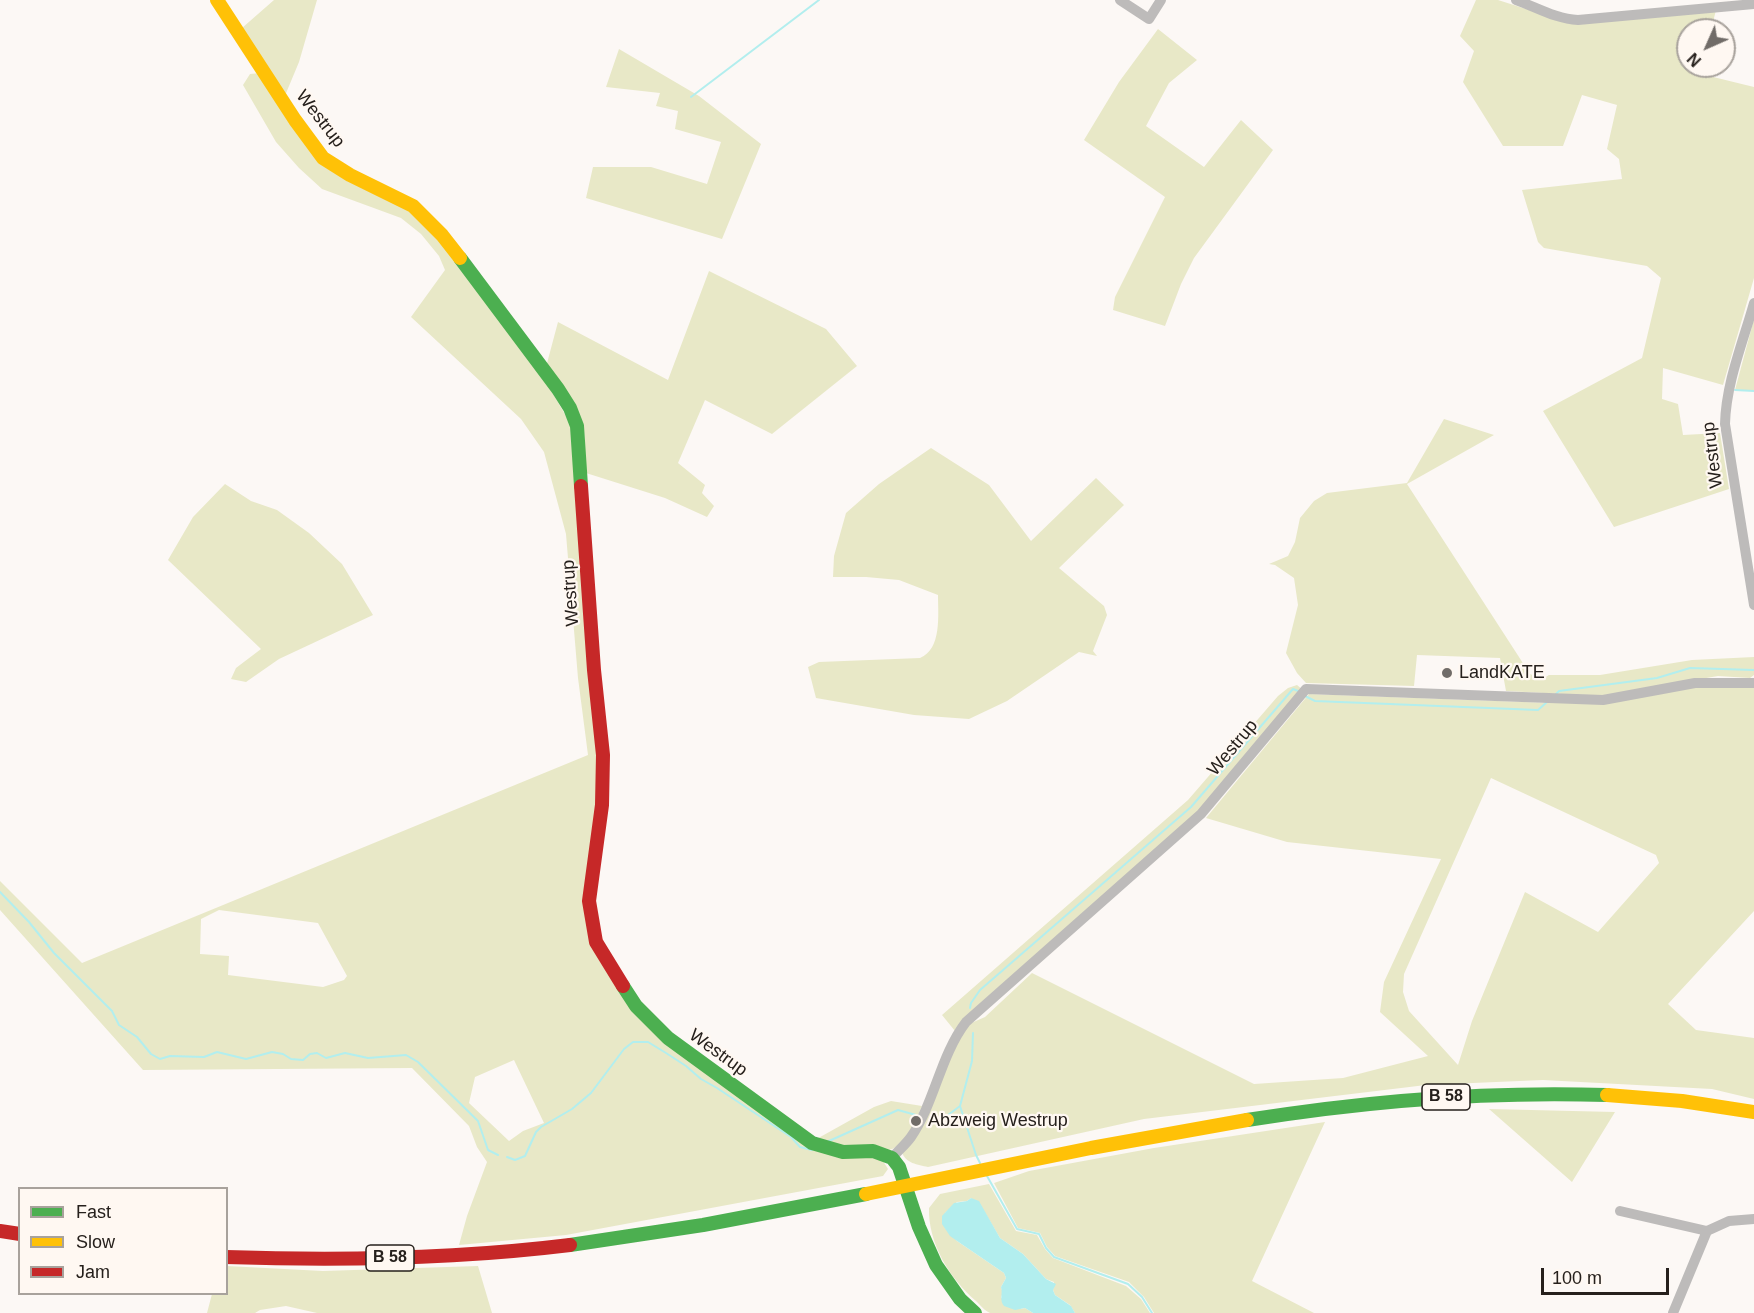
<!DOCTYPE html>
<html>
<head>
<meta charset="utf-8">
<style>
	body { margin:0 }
	#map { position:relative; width:1754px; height:1313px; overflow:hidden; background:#fcf8f5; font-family:Helvetica,sans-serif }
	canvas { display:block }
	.legend { position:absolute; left:18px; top:1187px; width:210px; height:108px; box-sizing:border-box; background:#fff8f2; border:2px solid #a8a29c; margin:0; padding:8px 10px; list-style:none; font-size:18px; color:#26201c }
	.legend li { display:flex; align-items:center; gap:12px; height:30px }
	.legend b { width:30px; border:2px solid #a8a29c }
	.north { position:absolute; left:1676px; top:18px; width:60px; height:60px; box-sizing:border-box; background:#fff8f2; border:2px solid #a8a29c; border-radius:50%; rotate:225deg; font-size:16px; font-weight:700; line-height:24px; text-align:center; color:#26201c }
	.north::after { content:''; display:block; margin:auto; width:21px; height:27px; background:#716c68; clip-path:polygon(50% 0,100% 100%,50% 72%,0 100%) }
	.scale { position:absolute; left:1541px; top:1268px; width:128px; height:27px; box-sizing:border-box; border:3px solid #26201c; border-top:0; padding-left:8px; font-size:18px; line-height:21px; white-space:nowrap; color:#26201c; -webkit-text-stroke:4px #fff8f2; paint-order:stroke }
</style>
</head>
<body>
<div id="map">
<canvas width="1754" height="1313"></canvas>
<ul class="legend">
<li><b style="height:8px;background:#4caf50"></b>Fast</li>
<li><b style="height:8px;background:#ffc107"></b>Slow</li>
<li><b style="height:8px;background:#c62828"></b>Jam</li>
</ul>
<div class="north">N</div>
<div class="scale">100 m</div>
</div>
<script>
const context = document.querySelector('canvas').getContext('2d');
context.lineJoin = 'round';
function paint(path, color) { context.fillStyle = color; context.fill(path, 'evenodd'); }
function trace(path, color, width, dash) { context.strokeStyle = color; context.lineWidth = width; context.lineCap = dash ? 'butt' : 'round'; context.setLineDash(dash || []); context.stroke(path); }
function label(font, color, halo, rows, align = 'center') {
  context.font = font + ' Helvetica,sans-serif'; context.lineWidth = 4.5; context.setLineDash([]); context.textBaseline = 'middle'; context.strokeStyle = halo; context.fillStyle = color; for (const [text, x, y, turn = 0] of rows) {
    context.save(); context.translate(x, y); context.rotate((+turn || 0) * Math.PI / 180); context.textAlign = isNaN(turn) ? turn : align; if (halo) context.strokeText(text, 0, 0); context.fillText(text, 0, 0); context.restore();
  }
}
paint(new Path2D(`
	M274,0H317L299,62L284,98L242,28Z
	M1476,0H1498L1567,22L1716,10L1711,30H1688V66H1703L1701,74L1754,87V278L1723,385L1663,368L1662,399L1678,404L1683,435L1720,433L1729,489L1614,527L1543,411L1642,358L1661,278L1647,266L1544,248L1538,242L1522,190L1622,179L1619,159L1607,149L1617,105L1582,95L1563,146H1503L1463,82L1474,51L1460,36Z
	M1158,29L1197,60L1169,83L1146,126L1204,167L1241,120L1273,150L1194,258L1181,284L1165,326L1113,310L1115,297L1165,197L1084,140L1119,82Z
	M619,49L699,96L761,144L722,239L586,198L593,167H651L707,184L721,142L675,129L678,111L656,106L660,93L606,87Z
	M261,73L323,160L413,208L539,369L575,432L601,753L586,902L634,1009L810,1145L873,1155L883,1161L888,1169L883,1176L566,1235L459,1245L467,1216L487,1162L477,1147L469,1126L412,1068L143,1070L0,910V881L82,963L588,755L578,678L566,534L544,452L521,419L411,317L445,270L439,256L421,234L401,218L322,189L299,168L276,142L243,85L250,74ZM219,910L318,923L347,976L344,980L323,987L228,975L229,956L200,954L201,919ZM514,1060L544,1123L523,1131L509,1141L469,1103L475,1077Z
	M709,271L826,329L857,366L772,434L705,400L678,463L705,485L702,493L714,506L707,517L665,498L586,473L584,430L546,367L558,322L668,380Z
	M1754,319V390H1735Z
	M1444,419L1494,435L1407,484L1530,674L1542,679L1549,675H1600L1692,660L1754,657V675L1750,678L1718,676L1601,696L1506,691L1500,658L1417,655L1414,686L1306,683L1297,673L1286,653L1298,605L1294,578L1275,565L1269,564L1288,556L1295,542L1300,518L1314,501L1327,493L1407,483Z
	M931,448L989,485L1031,541L1096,478L1124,505L1059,568L1104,606L1107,615L1093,651L1097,656L1079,652L1007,701L969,719L914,715L816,698L808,667L819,662L920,658C942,649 938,615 938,595L899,580L866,577H833L834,556L846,513L879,484Z
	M225,484L251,501L277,510L309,533L342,564L373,615L279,659L246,682L231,679L236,668L261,649L168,560L193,517Z
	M1297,685L1303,690L1200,813L955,1031L942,1015L1188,800L1278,696L1288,688Z
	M1716,685L1754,687V911L1668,1004L1696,1030L1754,1038V1099L1712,1089L1543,1080L1426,1085L1144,1119L928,1167C918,1165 905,1163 902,1152L957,1040L969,1024L985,1017L1032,973L1254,1084L1343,1078L1428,1056L1380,1012L1384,982L1441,859L1287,842L1206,818L1309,694L1551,703ZM1491,778L1656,855L1659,863L1598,932L1525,892L1472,1021L1458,1065L1409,1011L1403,992L1404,974Z
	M891,1101L922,1106C913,1125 908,1147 885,1151L813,1141L874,1107Z
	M1489,1109L1615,1112L1572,1182Z
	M1325,1122L1252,1281L1314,1313H1154L1144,1297L1129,1282L1055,1256L1047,1247L1040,1233L1018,1228L994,1183L1029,1171L1154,1148Z
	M989,1184L1016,1231L1037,1235L1045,1249L1053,1258L1126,1286L1141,1299L1150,1313H1075L1070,1305L1055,1295L1053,1290L1054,1282L1046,1279L1023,1254L1000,1238L984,1211L971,1198L967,1201L957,1202L945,1213V1228L957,1241L1004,1273L1006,1278L1001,1287L1003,1293L1001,1297C1008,1306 1013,1311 1025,1308L1033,1313C1022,1313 1000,1313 990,1313C985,1311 980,1305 976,1301C950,1279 928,1243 929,1208L940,1194Z
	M227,1266L323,1271L478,1266L492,1313H317L286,1306L260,1310L255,1313H207L212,1294H226Z`), '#e8e8c7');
paint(new Path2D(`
	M971,1198L979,1201L1000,1238L1023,1254L1046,1279L1056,1284L1053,1290L1055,1295L1071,1306L1075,1313H1033L1025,1308L1015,1310L1004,1306C999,1300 1003,1294 1001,1287L1006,1278L1004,1273L957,1241L950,1236L942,1224V1216L954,1203L967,1201Z`), '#b2eeee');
trace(new Path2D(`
	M691,97L819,0
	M1735,390L1754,391
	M1556,694L1559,691L1657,678L1690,668L1754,670
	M1305,696L1315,701L1538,710L1547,702
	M0,892L29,922L54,953L112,1011L119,1025L137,1037L151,1054L160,1059L170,1056L204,1057L217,1052L246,1059L272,1052L283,1054L291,1059L303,1060L310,1054L317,1053L326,1058L345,1053L368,1058L406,1055L418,1062L478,1121L488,1150L498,1155
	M970,1008L971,1003L980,990L1191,807L1293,689L1298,691
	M973,1033L972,1061L960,1106L976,1155L980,1163
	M930,1120L944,1118L960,1106
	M829,1141L898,1110L916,1115
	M507,1157L515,1160L525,1156L536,1132L541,1127L572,1109L591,1093L624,1049L633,1042H648L666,1053L686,1066L701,1079L717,1088L791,1137L800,1147L812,1150
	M987,1176L1017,1229L1039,1234L1046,1248L1054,1257L1128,1284L1142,1297L1152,1313`), '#b2eeee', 2);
trace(new Path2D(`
	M1120,0L1149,19L1161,0
	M1516,0C1536,7 1556,19 1578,20L1754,4
	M1754,303C1743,342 1726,383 1725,424L1754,605
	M892,1158C898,1151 906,1144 911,1137C935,1102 940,1056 966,1022L1201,814L1306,689L1603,700L1695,683H1754
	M1620,1211L1707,1231L1729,1221L1754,1219
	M1673,1313L1707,1231`), '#bdbbba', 10);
trace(new Path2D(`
	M460,258L558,389L570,408L577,426L581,486
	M623,986L636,1006L668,1038L812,1143L843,1152L873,1151L892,1158L899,1167L919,1227L936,1265L960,1299L975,1313
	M1247,1120C1366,1101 1487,1091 1607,1095
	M570,1245L703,1225L866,1194`), '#4caf50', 14);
trace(new Path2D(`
	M217,0L295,120L323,158L350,175L413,206L442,235L460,258
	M1607,1095L1682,1101L1754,1112
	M866,1194L1091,1148L1247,1120`), '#ffc107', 14);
trace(new Path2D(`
	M581,486L594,670L603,755L602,805L589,901L596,942L623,986
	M0,1231L20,1234
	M226,1257C341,1261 456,1259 570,1245`), '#c62828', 14);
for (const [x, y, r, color] of [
	[1447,673,6,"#716c68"],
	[916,1121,6,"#716c68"]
]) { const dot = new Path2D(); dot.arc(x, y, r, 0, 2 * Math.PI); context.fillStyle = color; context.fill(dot); trace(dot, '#fff8f2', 2); }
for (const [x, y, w] of [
	[1446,1097,48],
	[390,1258,48]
]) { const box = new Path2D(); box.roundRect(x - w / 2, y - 13, w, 26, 4.5); context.fillStyle = '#fff8f2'; context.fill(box); trace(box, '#26201c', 1.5); }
label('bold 16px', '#26201c', null, [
	["B 58",1446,1097],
	["B 58",390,1258]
]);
label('18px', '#26201c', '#fff8f2', [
	["Westrup",320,119,52],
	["Westrup",1713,455,-97],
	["Westrup",571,593,-94],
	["Westrup",1233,748,-50],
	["Westrup",718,1053,36]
]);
label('18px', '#26201c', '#fff8f2', [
	["LandKATE",1459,673],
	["Abzweig Westrup",928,1121]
], 'left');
</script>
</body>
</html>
